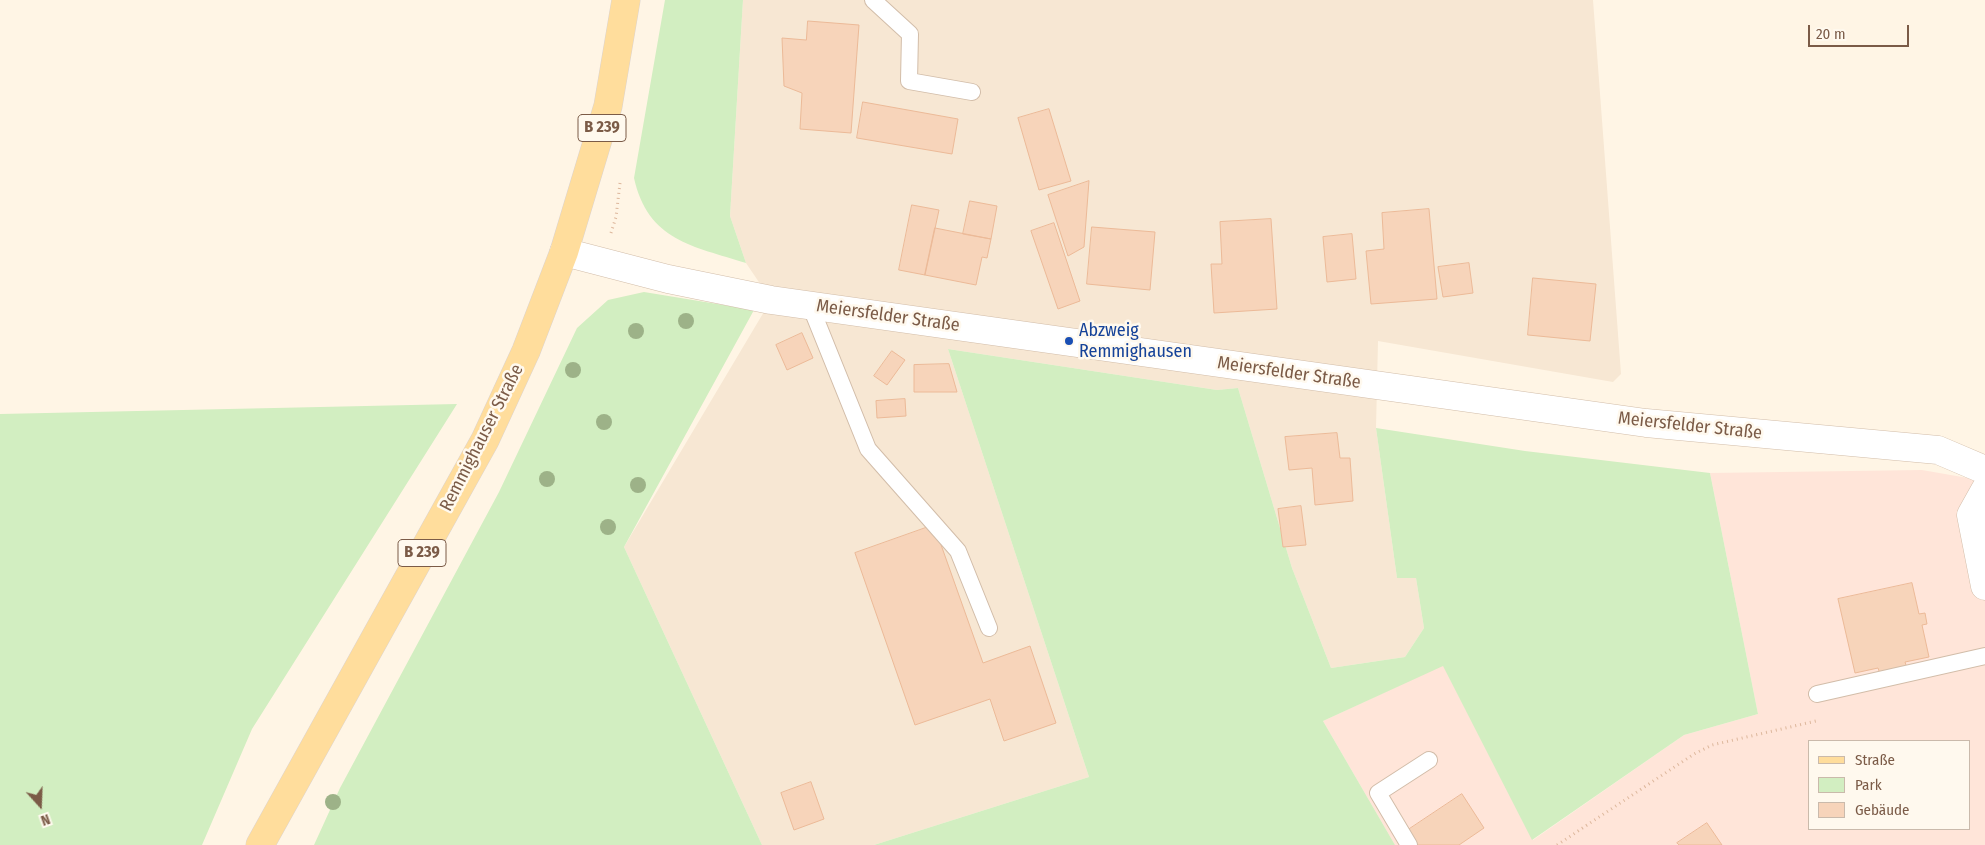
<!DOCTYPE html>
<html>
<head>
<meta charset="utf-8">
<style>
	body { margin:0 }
	#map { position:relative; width:1985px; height:845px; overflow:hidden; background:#fff5e5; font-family:"Fira Sans Condensed",sans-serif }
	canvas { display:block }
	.legend { position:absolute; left:1808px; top:740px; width:162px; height:90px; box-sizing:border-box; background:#fff9ee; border:1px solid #cabaab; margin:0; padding:6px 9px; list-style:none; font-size:15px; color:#7b5b47 }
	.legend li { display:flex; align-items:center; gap:10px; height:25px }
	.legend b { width:25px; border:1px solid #cabaab }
	.north { position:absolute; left:15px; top:780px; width:50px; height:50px; -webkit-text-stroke:4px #fff9ee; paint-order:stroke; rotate:160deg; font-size:14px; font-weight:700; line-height:20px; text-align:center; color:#7b5b47 }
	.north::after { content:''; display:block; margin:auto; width:18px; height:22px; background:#7b5b47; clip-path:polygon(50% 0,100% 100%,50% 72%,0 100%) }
	.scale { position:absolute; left:1808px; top:25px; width:101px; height:22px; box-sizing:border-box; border:2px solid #7b5b47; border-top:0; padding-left:6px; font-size:15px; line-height:18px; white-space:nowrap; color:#7b5b47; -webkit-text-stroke:4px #fff9ee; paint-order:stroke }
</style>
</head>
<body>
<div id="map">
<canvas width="1985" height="845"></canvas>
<ul class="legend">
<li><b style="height:6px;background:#ffdd9c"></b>Straße</li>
<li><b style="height:14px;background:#d2eec1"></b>Park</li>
<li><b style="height:14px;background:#f7d4ba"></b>Gebäude</li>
</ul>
<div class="north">N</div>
<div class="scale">20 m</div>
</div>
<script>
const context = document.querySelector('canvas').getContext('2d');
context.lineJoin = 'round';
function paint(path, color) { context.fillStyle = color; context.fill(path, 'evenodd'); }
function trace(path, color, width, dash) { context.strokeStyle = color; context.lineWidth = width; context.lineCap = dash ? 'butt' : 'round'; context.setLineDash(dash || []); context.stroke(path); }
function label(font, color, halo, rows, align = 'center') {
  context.font = font + ' "Fira Sans Condensed",sans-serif'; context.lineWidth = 5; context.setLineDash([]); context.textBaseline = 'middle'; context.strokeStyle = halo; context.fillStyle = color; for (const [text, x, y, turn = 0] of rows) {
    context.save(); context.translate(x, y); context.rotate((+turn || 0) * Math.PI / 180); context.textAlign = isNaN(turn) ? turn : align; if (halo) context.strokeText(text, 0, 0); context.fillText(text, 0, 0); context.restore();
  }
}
paint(new Path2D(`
	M743,0H1593L1621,374L1613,382L1378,341L1376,428L1397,578H1416L1424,628L1405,657L1331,668L1292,568L1238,388L1217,390L948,349L1089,777L874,845H762L624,547L771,300L746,263L730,216Z`), '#f7e7d3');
paint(new Path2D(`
	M1922,470L1985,481V845H1395L1323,721L1443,665L1533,840L1684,735L1758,714L1710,473ZM1809,741H1969V829H1809Z`), '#ffe5d9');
paint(new Path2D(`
	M665,0H743L730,216L746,263C693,246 648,241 634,178Z
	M644,292L754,310L624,547L762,845H314L340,788L499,492L577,328L608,300Z
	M948,349L1217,390L1238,388L1292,568L1331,668L1405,657L1424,628L1416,578H1397L1376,428L1525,451L1710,473L1758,714L1684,735L1532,840L1443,666L1323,721L1395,845H874L1089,777Z
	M457,404L252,729L202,845H0V414Z`), '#d2eec1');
const building = new Path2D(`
	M808,21L859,25L851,133L800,129L802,93L784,86L782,38L806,40Z
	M863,102L958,119L952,154L857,138Z
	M1049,109L1071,181L1039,190L1018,118Z
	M1089,181L1084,247L1068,256L1048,195Z
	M970,201L997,206L991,239L963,234Z
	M912,205L939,210L925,275L899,270Z
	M1429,209L1437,299L1371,304L1366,251L1384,249L1382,213Z
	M1271,219L1277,309L1214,313L1211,264H1222L1220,222Z
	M1054,223L1080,301L1058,309L1031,231Z
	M1092,227L1155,232L1150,290L1087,284Z
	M935,228L991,239L987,258L982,257L976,285L925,275Z
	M1352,234L1356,279L1327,282L1323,237Z
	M1469,263L1473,293L1443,297L1438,267Z
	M1533,278L1596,284L1590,341L1528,335Z
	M802,333L813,358L787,370L776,345Z
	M892,351L905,360L887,385L874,376Z
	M949,364L957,392H914V365Z
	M905,399L906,416L877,418L876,401Z
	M1337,433L1340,458H1350L1353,501L1315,505L1312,468L1289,470L1285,437Z
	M1301,506L1306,545L1283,547L1278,509Z
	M934,525L983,663L1030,646L1056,723L1004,741L990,699L915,725L855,553Z
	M1912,583L1919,614L1925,613L1927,624L1922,625L1929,657L1905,662L1907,668L1880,674L1878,668L1855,673L1838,599Z
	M811,782L824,819L794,830L781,793Z
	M1462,794L1484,828L1459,845H1416L1408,830Z
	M1707,823L1722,845H1679L1677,843Z`);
paint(building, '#f7d4ba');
trace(building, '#ecba98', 1);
const lane = new Path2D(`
	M873,0L910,34L909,81L972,92
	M810,305L868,449L958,551L989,628
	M1817,694L1985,656
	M1409,845L1378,793L1429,760`);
const street = new Path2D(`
	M564,252L668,279L771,300L1646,423L1938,450L1985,470
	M1985,490L1971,515L1985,586`);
const primary = new Path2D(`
	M260,845L485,440L526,351L564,252L608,106L626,0`);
trace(lane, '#d2bda9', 18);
trace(street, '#d2bda9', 29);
trace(primary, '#ddd4cf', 29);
trace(new Path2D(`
	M611,233L616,217L620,183
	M1557,845L1694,754L1712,745L1816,721`), '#ddb79c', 3, [1, 4]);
trace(lane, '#fff', 16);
trace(street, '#fff', 28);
trace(primary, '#ffdd9c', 28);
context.fillStyle = '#9db288';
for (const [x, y] of [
	[686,321],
	[636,331],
	[573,370],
	[604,422],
	[547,479],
	[638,485],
	[608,527],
	[333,802]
]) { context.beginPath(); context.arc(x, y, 8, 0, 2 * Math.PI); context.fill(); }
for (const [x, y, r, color] of [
	[1069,341,5,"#1a4fb4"]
]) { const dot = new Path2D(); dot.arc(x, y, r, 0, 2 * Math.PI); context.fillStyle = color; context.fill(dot); trace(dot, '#fff9ee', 2); }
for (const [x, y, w] of [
	[602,128,48],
	[422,553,48]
]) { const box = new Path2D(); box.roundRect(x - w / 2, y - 13.5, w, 27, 4); context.fillStyle = '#fff9ee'; context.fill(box); trace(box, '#7b5b47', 1); }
label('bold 16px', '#7b5b47', null, [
	["B 239",602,128],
	["B 239",422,553]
]);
label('18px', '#7b5b47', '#fff9ee', [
	["Meiersfelder Straße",888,316,8],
	["Meiersfelder Straße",1289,373,8],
	["Meiersfelder Straße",1690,426,6],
	["Remmighauser Straße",482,438,-63]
]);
label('18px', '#164399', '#fff9ee', [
	["Abzweig",1079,331],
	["Remmighausen",1079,352]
], 'left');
</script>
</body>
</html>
